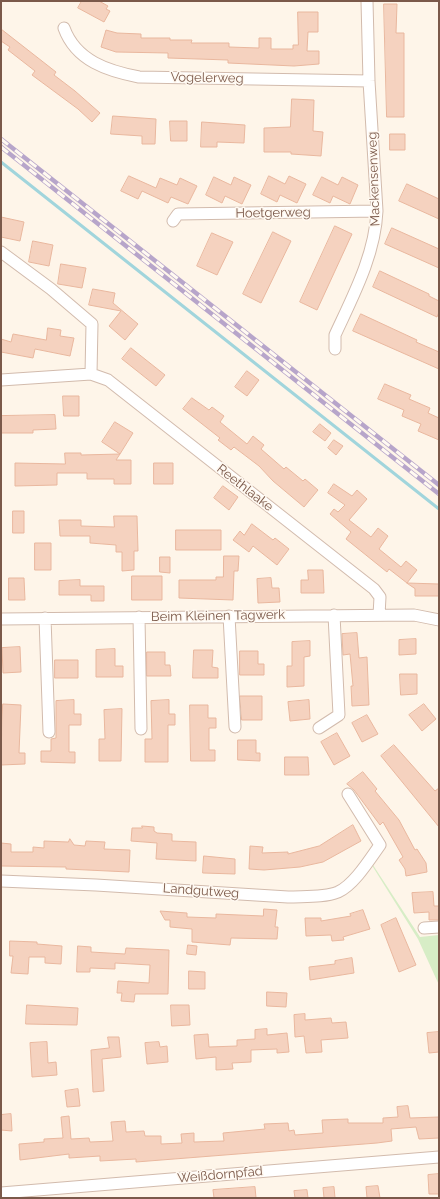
<!DOCTYPE html>
<html>
<head>
<meta charset="utf-8">
<style>
	body { margin:0 }
	#map { position:relative; width:440px; height:1199px; overflow:hidden; background:#fef5e9; font-family:Raleway,sans-serif }
	canvas { display:block }
	.frame { position:absolute; inset:0; border:2px solid #7b594a; pointer-events:none }
</style>
</head>
<body>
<div id="map">
<canvas width="440" height="1199"></canvas>
<div class="frame"></div>
</div>
<script>
const context = document.querySelector('canvas').getContext('2d');
context.lineJoin = 'round';
function paint(path, color) { context.fillStyle = color; context.fill(path, 'evenodd'); }
function trace(path, color, width, dash) { context.strokeStyle = color; context.lineWidth = width; context.lineCap = dash ? 'butt' : 'round'; context.setLineDash(dash || []); context.stroke(path); }
function label(font, color, halo, rows, align = 'center') {
  context.font = font + ' Raleway,sans-serif'; context.lineWidth = 3; context.setLineDash([]); context.textBaseline = 'middle'; context.strokeStyle = halo; context.fillStyle = color; for (const [text, x, y, turn = 0] of rows) {
    context.save(); context.translate(x, y); context.rotate((+turn || 0) * Math.PI / 180); context.textAlign = isNaN(turn) ? turn : align; if (halo) context.strokeText(text, 0, 0); context.fillText(text, 0, 0); context.restore();
  }
}
paint(new Path2D(`
	M373,865L420,937L439,935V985L418,939L373,867Z`), '#d7edc6');
trace(new Path2D(`
	M1,162L439,509`), '#a1d5dc', 3);
const building = new Path2D(`
	M82,1H99L108,6L106,9L110,11L104,22L78,8Z
	M384,4H397L396,33H404V117H387Z
	M298,12H318V32H308L307,51H319V64L294,66L228,63V60L168,58V53L116,52L101,47L106,30L117,33L141,34V38H170V40H192L191,43H229V47L259,48V38H271V49H293V45H298Z
	M1,29L56,72L54,75L75,91L100,113L92,122L78,109L32,75L35,71L8,50L10,47L1,41Z
	M292,99L314,100L313,131L323,132L321,156L291,154V152H264V128L290,127Z
	M113,116L156,119L155,144H142V136L111,134Z
	M170,121H187V141H171Z
	M202,122L245,125L244,143L217,142V147H201Z
	M390,134H405V150H390Z
	M129,176L156,188L160,178L177,185L180,178L197,186L188,204L171,197L168,203L142,191L138,199L121,191Z
	M269,176L285,184L289,176L306,184L297,203L280,195L277,202L261,194Z
	M214,177L231,185L234,177L251,185L242,204L225,196L222,203L206,195Z
	M322,177L338,185L342,177L358,185L350,204L333,196L330,203L313,195Z
	M407,184L439,199V219L399,201Z
	M1,217L24,222L20,241L1,237Z
	M335,226L352,234L317,310L300,302Z
	M392,228L439,249V268L385,244Z
	M273,232L291,241L261,303L243,294Z
	M212,233L233,242L217,275L197,266Z
	M33,241L53,245L49,266L29,262Z
	M61,264L86,268L82,288L58,284Z
	M380,271L429,294V296L439,301V312L437,317L373,287Z
	M93,289L115,293L113,303L138,324L125,340L109,326L121,311L89,305Z
	M361,314L417,340L416,342L439,352V369L353,331Z
	M48,328L61,330L60,336L74,338L70,356L35,349L33,358L1,352V339L11,342L13,334L46,340Z
	M131,348L165,375L156,386L122,359Z
	M247,371L259,380L247,396L235,387Z
	M385,384L411,395L409,399L430,408L428,413L439,418V440L418,431L421,424L402,416L404,410L378,399Z
	M63,396H79V416H64Z
	M192,398L209,410L212,407L224,416L220,422L247,444L253,436L264,445L261,449L284,469L286,467L303,481L305,479L318,490L304,507L273,481L259,466L234,447L231,450L218,440L220,438L183,409Z
	M55,415L56,429L33,430V433H1V416Z
	M115,422L133,433L120,454L102,442Z
	M320,424L331,433L325,441L313,432Z
	M334,440L343,446L336,455L328,448Z
	M65,453H81V455L120,454L116,460H131V484H114V479H87V473H57V485L15,486V463L65,464Z
	M154,463H173V484H154Z
	M334,484L352,496L357,490L367,499L349,520L371,537L378,528L388,536L379,549L401,567L406,561L417,570L407,583L389,569L387,572L346,539L351,532L330,514L334,509L338,512L345,505L328,493Z
	M223,486L238,497L229,510L214,498Z
	M13,511H24V533H13Z
	M114,516H137L138,551H134V570L122,571V552H116V545L90,543V536H60L59,520H81V526L114,527Z
	M252,524L273,540L275,538L289,549L277,565L253,546L249,552L233,540L240,531L244,535Z
	M176,530H221V550H176Z
	M35,543H51V570H35Z
	M224,556H239L238,571H234L233,600L179,598V580H216V577H223Z
	M160,557H170V573L160,572Z
	M308,570H323L324,593H301V580H308Z
	M132,576H162V600H132Z
	M9,578H24L25,600H9Z
	M271,578L272,588H279L280,602L258,603L257,579Z
	M80,580V586H104V601H91V595H59V581Z
	M407,583L439,584V596H415V589Z
	M357,633L359,658L367,657L369,705L352,706L351,686H353L350,654L343,655L342,634Z
	M416,639V654L399,655V640Z
	M310,641V656L304,657V686L287,687V666H292V642Z
	M20,647L21,672L3,673L2,648Z
	M115,649V666H123V677H96V650Z
	M194,650H213L212,667L218,668V678H193Z
	M240,651H258V664H264V675H240Z
	M147,652H165V665H170L171,676H147Z
	M55,660H78V678H55Z
	M400,674H417V694L401,695Z
	M240,696H262V720H242Z
	M74,700V714H81V725H69V752H75V763L41,762V751H51V739L56,738V701Z
	M169,700V714H175V725H168V762H145V739H152L151,701Z
	M309,700L310,719L290,721L288,702Z
	M3,704L21,705L19,753H25V764L1,765Z
	M424,704L436,719L422,731L409,715Z
	M190,705H208V718H216V728H209V750H215V761H191Z
	M122,709L121,761H99V739H105L104,710Z
	M367,715L378,734L362,742L352,723Z
	M337,733L350,756L334,765L321,742Z
	M238,740H256V753H260V761L238,760Z
	M394,745L435,791L439,788V827L381,756Z
	M285,757H308L309,775H285Z
	M363,772L377,789L375,791L399,820L415,850L417,849L426,863L427,872L406,876L405,869L399,860L403,857L383,822L380,825L354,790L347,784Z
	M353,825L361,841L323,862L300,867L264,870L249,869L250,846L263,847L262,853L288,852V854L319,846Z
	M142,826L154,827V831L157,833L172,834V841L196,842V861L156,859L157,843L131,841L132,828H142Z
	M70,839L74,845L85,846L86,841L105,842L104,849L130,850L129,872L66,869V867L1,866V843L11,844V852H33V847L44,848V841L68,842Z
	M204,856L235,859V874L203,873Z
	M433,892L434,906H439V920H429V912L414,913L412,893Z
	M264,909L277,910L275,927H278L277,939L231,938L230,945L192,942V929L170,927V920H165L160,911L187,913V917L216,918V914L263,916Z
	M363,910L370,929L343,937L344,940L332,941L331,935L306,936L305,918H321V921L351,916L350,914Z
	M396,918L416,965L399,972L381,925Z
	M10,941L37,942V944L62,946L61,964L45,963V957H29L28,974L11,973L13,956H10Z
	M188,945L197,946L196,955L187,954Z
	M78,946L91,947V952L125,954L126,948L169,950L168,994H135L134,1002L121,1001L122,993H117L118,981L149,983L150,965L115,963V969L90,968V972H77Z
	M352,958L354,973L310,980L309,967L335,964V961Z
	M189,971L205,972V989H189Z
	M267,992L287,993L286,1007L267,1006Z
	M27,1005L78,1008L77,1025L26,1024Z
	M171,1005H189L190,1025L172,1026Z
	M305,1014V1020L331,1018L332,1023L346,1022L348,1038L321,1040L322,1052L306,1053L304,1036L295,1037L294,1015Z
	M267,1029V1035L287,1033L289,1052L277,1053V1049L251,1050V1062L232,1063L233,1069L216,1070V1057L196,1059L194,1035L208,1034L209,1047L237,1046V1040L255,1039V1030Z
	M439,1032V1052L429,1053L427,1033Z
	M108,1037H119L121,1057L102,1059L104,1091L93,1092L91,1050L109,1048Z
	M47,1042L48,1063L56,1062L57,1075L32,1077L30,1043Z
	M159,1042L160,1047L167,1046L168,1062L147,1064L145,1043Z
	M78,1089L80,1106L67,1107L65,1091Z
	M408,1106L410,1118L439,1117V1138L419,1139L416,1127L391,1129L392,1141L377,1143L136,1162V1159L100,1161V1156L69,1158V1154L20,1160L19,1144L44,1142V1139L63,1138L61,1117L69,1116L71,1139L89,1138L90,1142L113,1141L111,1122L125,1121L126,1132L144,1131L145,1136H161V1144L182,1143L181,1134L194,1133V1142L224,1141L223,1133L265,1129L264,1124L288,1123L289,1131L294,1130L295,1135L323,1133L322,1120L348,1119V1123H383V1118L398,1117L397,1107Z
	M11,1114L12,1131L1,1130V1115Z
	M439,1174V1194H429L428,1175Z
	M378,1186L380,1198H367L366,1187Z
	M255,1187L256,1198H214L213,1190Z
	M334,1187L335,1198H324L323,1188Z
	M307,1190L308,1198H295L294,1191Z`);
paint(building, '#f5d2bf');
trace(building, '#e9b79e', 1);
const minor = new Path2D(`
	M64,28C76,61 108,71 139,77L369,81
	M173,221L178,214L377,211
	M1,252L51,289L92,324L91,374L1,380
	M335,349V335C353,296 375,255 377,211L369,81L367,1
	M91,374L108,380L374,589L380,597L379,615
	M229,616L235,727
	M139,617L141,729
	M45,618L49,732
	M1,619L414,615L439,620
	M319,728L339,715L334,615
	M1,881L96,885L288,897C303,896 323,898 338,892C354,885 370,859 380,845L348,794
	M424,928L439,927
	M1,1193L439,1157`);
trace(minor, '#d2bbad', 13);
trace(minor, '#fff', 11);
const rail = new Path2D(`
	M1,139L439,485
	M1,147L439,494`);
trace(rail, '#b7a5ca', 4.5);
trace(rail, '#fff9f1', 3, [9]);
label('13px', '#7b594a', '#fff9f1', [
	["Vogelerweg",207,78,1],
	["Mackensenweg",374,179,-92],
	["Hoetgerweg",273,213,-1],
	["Reethlaake",245,488,38],
	["Beim Kleinen Tagwerk",218,616,-1],
	["Landgutweg",201,891,4],
	["Weißdornpfad",220,1175,-5]
]);
</script>
</body>
</html>
